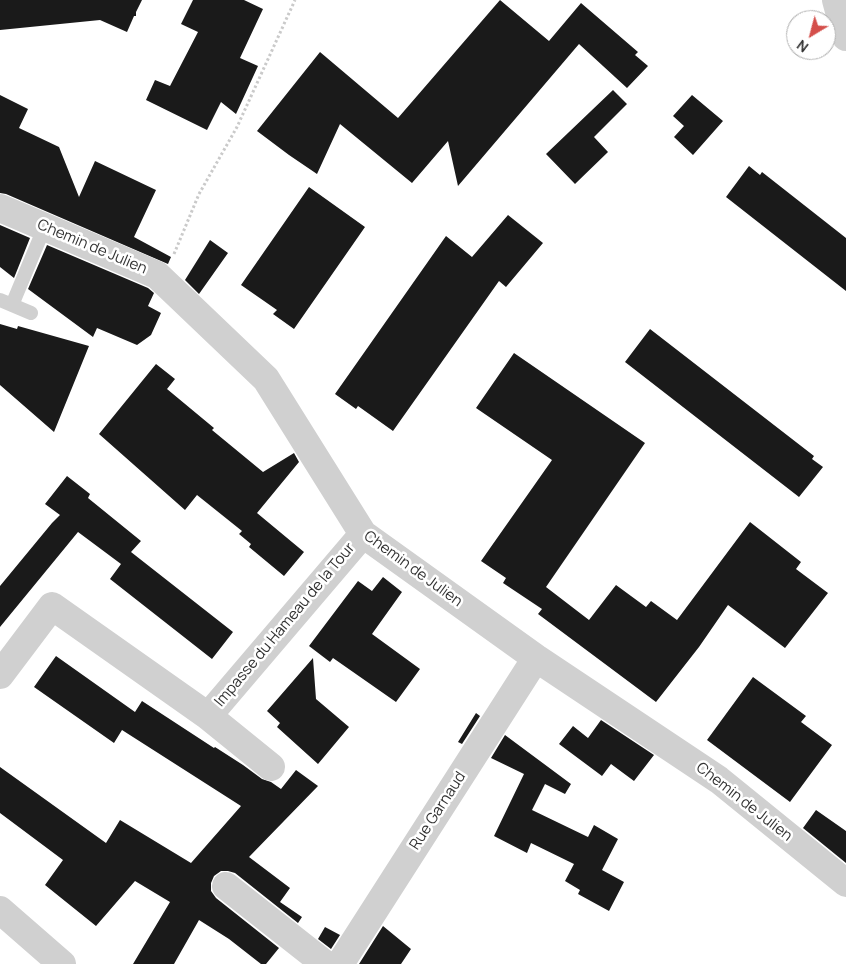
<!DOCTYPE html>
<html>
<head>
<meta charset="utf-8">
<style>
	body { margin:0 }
	#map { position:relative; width:846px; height:964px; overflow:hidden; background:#fff; font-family:Manrope,sans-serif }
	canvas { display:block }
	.north { position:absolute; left:786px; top:10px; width:50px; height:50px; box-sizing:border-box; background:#fff; border:1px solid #adadad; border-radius:50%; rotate:217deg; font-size:14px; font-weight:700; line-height:20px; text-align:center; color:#333 }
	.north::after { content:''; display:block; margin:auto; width:18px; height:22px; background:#d44f4b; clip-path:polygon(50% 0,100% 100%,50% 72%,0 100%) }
</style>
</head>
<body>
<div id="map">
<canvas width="846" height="964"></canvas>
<div class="north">N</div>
</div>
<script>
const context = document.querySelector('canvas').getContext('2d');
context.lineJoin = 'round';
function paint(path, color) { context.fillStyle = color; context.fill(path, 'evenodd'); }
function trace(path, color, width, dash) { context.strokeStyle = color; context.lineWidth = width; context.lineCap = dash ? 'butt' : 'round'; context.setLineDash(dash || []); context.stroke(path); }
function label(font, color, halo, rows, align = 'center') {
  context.font = font + ' Manrope,sans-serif'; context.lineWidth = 5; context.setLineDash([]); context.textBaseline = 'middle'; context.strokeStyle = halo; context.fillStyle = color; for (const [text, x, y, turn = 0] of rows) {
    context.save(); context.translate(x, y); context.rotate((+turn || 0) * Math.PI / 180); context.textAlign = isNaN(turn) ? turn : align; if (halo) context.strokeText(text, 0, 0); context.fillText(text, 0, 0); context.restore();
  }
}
paint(new Path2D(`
	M0,0H142L136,12V16H134L127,32L100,20L0,30Z
	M193,0H244L263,9L240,58L258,66L236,114L221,102L207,130L146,100L155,80L170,86L198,32L181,24Z
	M500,0L549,41L581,3L638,52L635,55L648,66L627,88L579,44L458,186L448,141L412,183L340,124L317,174L289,155L257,131L320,52L398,118Z
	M613,90L627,104L594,137L608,152L575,184L546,154Z
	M0,95L28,109L19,128L59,147L79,197L95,161L156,190L134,237L171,257L168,264L6,194L0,193Z
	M692,95L723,121L693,155L674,137L684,126L673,116Z
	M749,166L760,175L762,172L846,238V291L726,197Z
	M309,187L365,227L294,329L273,314L277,310L241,285Z
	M508,215L543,243L506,287L499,281L393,431L358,406L356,409L335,394L446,236L472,257Z
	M0,225L30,238L14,278L0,267Z
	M210,240L228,253L199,294L185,280Z
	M47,245L148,288L154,293L148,306L161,313L151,335L137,345L97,328L93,337L28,289Z
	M0,324L17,329L18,326L89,346L54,432L0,385Z
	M650,329L814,456L812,459L823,467L799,497L625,362Z
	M514,353L645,443L546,587L589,620L616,585L646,607L651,601L677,620L750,522L801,562L796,569L828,593L785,648L728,605L699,647L656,702L538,614L542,609L503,583L506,578L481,561L552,460L476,408Z
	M156,364L175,379L167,389L214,428L212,430L263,472L294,453L299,462L257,513L304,552L284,576L249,547L251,544L239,534L242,531L197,495L185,510L99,434Z
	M67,476L90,494L88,498L141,541L131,552L233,632L212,659L110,579L121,564L78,532L0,627V586L52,523L60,515L45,504Z
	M383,577L402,592L372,634L420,669L396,702L333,658L330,662L309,646L358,581L372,591Z
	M56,656L135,712L142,701L214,748L215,747L243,765L262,779L271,782L281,789L296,770L318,786L249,857L290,888L280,902L302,917L298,923L235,873L228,871H221L214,876L211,883V891L216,898L279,948L266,964H261L229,939L199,920L174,964H133L170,902L135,881L96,926L45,885L63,860L0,813V767L106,843L120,820L191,863L241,806L122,730L114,743L34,687Z
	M313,658L316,699L349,727L318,764L277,727L280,723L267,711Z
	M753,677L806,716L801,722L832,745L790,802L707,740Z
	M476,713L480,716L462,744L458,742Z
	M601,720L654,755L634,781L611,764L602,776L559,744L573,726L588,738Z
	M505,735L571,784L565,794L545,784L532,810L588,837L594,825L618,839L602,870L624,882L609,911L578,894L580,890L565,881L574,864L531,843L527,853L494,836L524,774L491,758Z
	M816,810L846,831V863L803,828Z
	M383,926L411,949L401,964H359Z
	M325,927L340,935L331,949L318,939Z`), '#1a1a1a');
trace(new Path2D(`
	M174,254L199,194L237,127L295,0`), '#cacaca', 3, [2.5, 2.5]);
trace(new Path2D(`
	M0,300L31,313
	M12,305L45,226`), '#d0d0d0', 14);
trace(new Path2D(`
	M0,208L157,275L266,379L363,534L536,658L719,780L846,883
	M0,675L52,606L208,716L271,767
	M208,716L363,534
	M226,886L325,964
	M0,910L62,964
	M340,964L536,658`), '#d0d0d0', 28);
trace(new Path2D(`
	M836,0L846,37`), '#d0d0d0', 28);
label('15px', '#333', '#fff', [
	["Chemin de Julien",92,247,23],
	["Chemin de Julien",413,569,36],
	["Impasse du Hameau de la Tour",285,625,-50],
	["Chemin de Julien",744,802,38],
	["Rue Garnaud",438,811,-57]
]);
</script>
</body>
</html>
